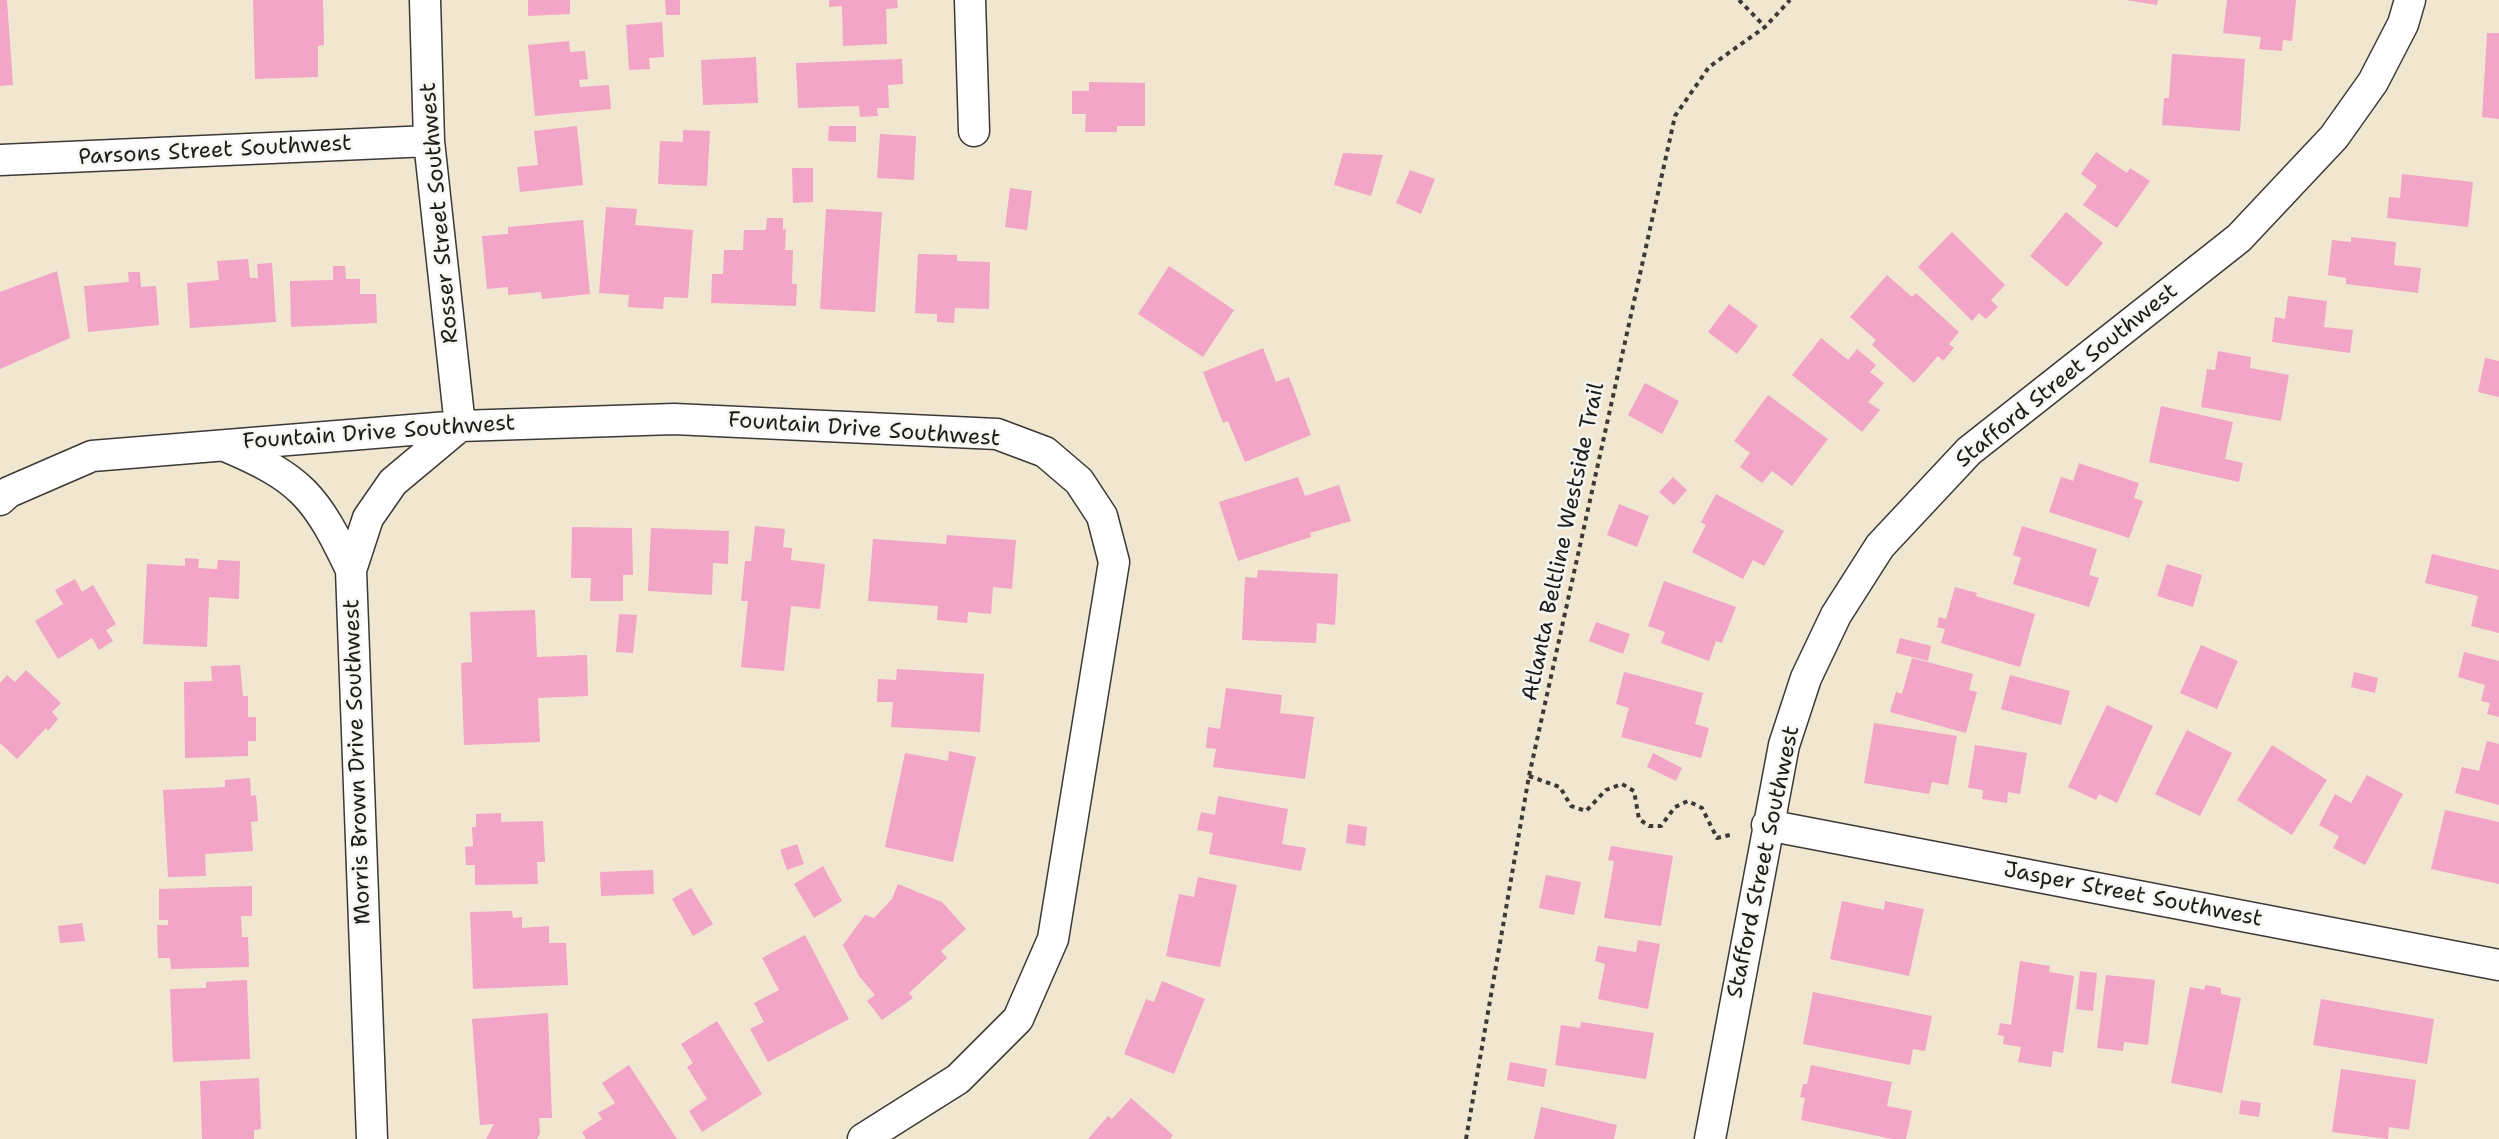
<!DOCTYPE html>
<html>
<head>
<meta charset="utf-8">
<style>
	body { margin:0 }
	canvas { display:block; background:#f1e6d0 }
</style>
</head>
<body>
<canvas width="2499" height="1139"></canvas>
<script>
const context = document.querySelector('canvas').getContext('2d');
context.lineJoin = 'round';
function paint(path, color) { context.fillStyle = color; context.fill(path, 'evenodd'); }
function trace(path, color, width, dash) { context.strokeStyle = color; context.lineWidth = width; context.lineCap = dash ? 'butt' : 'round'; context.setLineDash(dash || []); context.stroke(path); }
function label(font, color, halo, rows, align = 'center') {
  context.font = font + ' "Shantell Sans",sans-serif'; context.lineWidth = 5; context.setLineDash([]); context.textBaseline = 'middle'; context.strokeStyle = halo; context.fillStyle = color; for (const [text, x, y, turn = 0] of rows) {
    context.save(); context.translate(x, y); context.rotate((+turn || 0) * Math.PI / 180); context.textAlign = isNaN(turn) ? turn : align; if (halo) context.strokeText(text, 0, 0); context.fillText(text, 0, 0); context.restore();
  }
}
paint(new Path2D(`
	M0,0H7L13,85L0,86Z
	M253,0H323L324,45L318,46V77L255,79Z
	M528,0H570V14L528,16Z
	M665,0H680V15H666Z
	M829,0H897L898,8L886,9L887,44L843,46L842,6L829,7Z
	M2126,0H2158L2157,5Z
	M2227,0H2296L2292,41L2283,40L2282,51L2259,49L2261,37L2223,33Z
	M662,22L664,57L649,58L650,69L629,70L626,25Z
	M2487,33H2499V119L2482,117Z
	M569,41L570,52L585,51L588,79L579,80L580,87L609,85L611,109L535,116L528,45Z
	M2172,54L2245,59L2240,131L2162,125L2164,98H2169Z
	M756,57L758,103L703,105L701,60Z
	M902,59L903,84L888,85L889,108H877L878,116L860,117L859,106L798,108L796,63Z
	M1089,82L1145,83V126H1117V132H1085L1086,114H1072V91H1089Z
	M577,126L583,185L520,192L517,167L538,165L534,131Z
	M829,126H856V142L828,141Z
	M683,130L710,131L707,186L658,184L660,141L683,142Z
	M880,134L916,136L914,180L877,178Z
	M2096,152L2127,173L2130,168L2150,181L2117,228L2083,205L2097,186L2081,174Z
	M1343,153L1383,155L1371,196L1334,185Z
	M792,168H813V202L793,203Z
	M1410,170L1435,179L1421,214L1396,203Z
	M2402,174L2473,182L2468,227L2387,218L2389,197L2400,198Z
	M1010,188L1032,191L1027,230L1005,227Z
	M606,207L637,209L635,225L693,230L688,298L664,297L663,309L628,307L629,295L599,293Z
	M826,209L882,212L875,312L820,309Z
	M2066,212L2103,243L2067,287L2030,256Z
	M767,218H783V230L786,229L785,250H793L792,284H797L796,306L711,303L712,274H723L724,250H743L744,230H766Z
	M583,220L590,294L542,299L541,292L508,295V287L487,289L482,236L508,234V227Z
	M1952,232L2005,285L1991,300L1998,307L1986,319L1979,313L1972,321L1918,267Z
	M2351,237L2396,242L2394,265L2421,268L2418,293L2346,284V278L2328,275L2332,240L2351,242Z
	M918,254L957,255V261L990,262L989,309L955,308L954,323L937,322V314L915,313Z
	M248,259L250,278H258L257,264L272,263L276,322L190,328L187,283L219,280L217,261Z
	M333,266H345L346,279H360V294H376L377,323L291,327L290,281L333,280Z
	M1169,266L1234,310L1203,357L1138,314Z
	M57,271L70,338L0,369V292Z
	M128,272H140L141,287L156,286L159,325L88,332L84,286L129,282Z
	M1887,275L1912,297L1916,293L1959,332L1949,344L1954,348L1943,361L1938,356L1914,383L1872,345L1876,340L1850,317Z
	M2288,296L2327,301L2324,327L2353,330L2350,353L2272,342L2275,317L2285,319Z
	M1729,304L1758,326L1737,354L1708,332Z
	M1821,338L1848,360L1857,349L1876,365L1870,372L1884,383L1868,402L1880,410L1862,432L1792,375Z
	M1263,348L1276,382L1289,377L1311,435L1245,462L1228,421L1223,423L1203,372Z
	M2218,351L2251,357L2250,368L2289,375L2281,421L2201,407L2207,369L2215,370Z
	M2485,358L2499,361V397L2478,392Z
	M1645,383L1679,401L1662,434L1628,415Z
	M1768,395L1828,439L1792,486L1772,471L1762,483L1740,467L1750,453L1734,441Z
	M2161,406L2233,422L2225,459L2243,463L2239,482L2149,462Z
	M2079,463L2139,483L2134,498L2143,501L2129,538L2049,512L2061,477L2073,481Z
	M1298,477L1305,496L1339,485L1351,521L1310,533L1311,537L1238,561L1219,502Z
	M1673,477L1687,490L1674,505L1659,492Z
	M1716,494L1784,531L1764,566L1753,560L1743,579L1692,552L1706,525L1701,522Z
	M1619,504L1649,516L1637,547L1607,535Z
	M755,526L785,529L783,547L792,548L791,560L825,564L820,609L791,606L784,671L741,667L748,601H741L745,561H751Z
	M2022,526L2097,549L2089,575L2099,578L2089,607L2013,584L2021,558L2013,555Z
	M572,527L632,528L633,575H623V601H590L591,578H571Z
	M651,528L729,531L728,564L713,563L712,595L648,591Z
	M947,535L1016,540L1012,589L993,587L991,614L968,612L967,623L937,620L938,606L868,601L873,539L946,544Z
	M2432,554L2499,570V633L2471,626L2478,596L2425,583Z
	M185,558L199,559L198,568L217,569L218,560L240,561L239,599L209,597L207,647L143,644L147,564L185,566Z
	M2167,564L2202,575L2193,607L2157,596Z
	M1258,570L1338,574L1335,625L1317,623L1316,643L1242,640L1245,577L1257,578Z
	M75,579L82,592L93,585L116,624L106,630L113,641L99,650L92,638L58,659L35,621L63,604L55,590Z
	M1664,581L1736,607L1722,643L1716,641L1709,661L1661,643L1665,632L1648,626Z
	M1955,587L1977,593L1976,596L2035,614L2020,667L1941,643L1945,629L1937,627L1939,617L1946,619Z
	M535,610L537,657L587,655L588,696L538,698L540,742L464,745L461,663L472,662L470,612Z
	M619,614L637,615L633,653L616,652Z
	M1596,622L1630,634L1623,654L1589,641Z
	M1900,638L1931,646L1928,661L1896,653Z
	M2201,645L2238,661L2217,709L2180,693Z
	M2464,652L2499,661V717L2487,714L2490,703L2481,701L2485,685L2458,677Z
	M1912,658L1973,674L1969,690L1977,692L1966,733L1890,712L1896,692L1902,694Z
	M240,665L243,696H248V717H256V741H248V756L185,758L184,682L212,681L211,666Z
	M897,669L984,674L980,732L891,727L893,702H877L878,679L896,680Z
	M26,670L61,703L52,712L58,719L48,731L46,728L17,759L0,743V683L7,675L15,682Z
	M1624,672L1703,693L1695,724L1709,728L1701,758L1621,737L1629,708L1616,704Z
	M2354,672L2378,678L2375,693L2351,687Z
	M2010,675L2070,691L2061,725L2001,709Z
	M1226,688L1282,695L1280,713L1314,717L1305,779L1213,767L1216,749L1206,748L1208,727L1220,729Z
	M2107,705L2153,726L2117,803L2099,794L2096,800L2068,787Z
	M1874,723L1957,736L1948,785L1932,782L1929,794L1864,783Z
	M2187,730L2232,753L2200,816L2155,794Z
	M2487,741L2499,744V805L2455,793L2462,767L2479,771Z
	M1975,745L2027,753L2020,794L2008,792L2007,803L1982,799L1983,790L1968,788Z
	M2272,745L2327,780L2292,835L2237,800Z
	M949,751L976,757L953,862L885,847L905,753L948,761Z
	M1653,753L1682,768L1676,781L1647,767Z
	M2367,775L2403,794L2365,865L2333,848L2339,836L2319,825L2335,794L2351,803Z
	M250,778L251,796L256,795L258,821L251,822L253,851L205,854L206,876L168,877L163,790L225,787V780Z
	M1218,796L1288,809L1282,844L1306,848L1301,871L1209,854L1213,833L1197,830L1201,812L1215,815Z
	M2445,810L2499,822V884L2431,869Z
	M501,813V822L543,821L545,862H537L538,884L475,885V865H466L465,847L473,846L472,827H476V814Z
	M1348,824L1367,827L1365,846L1346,843Z
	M797,844L804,864L787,870L780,850Z
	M1611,846L1673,856L1661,926L1604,918L1614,861L1608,860Z
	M823,866L842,901L814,918L794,884Z
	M653,870L654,894L601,896L600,872Z
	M1546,875L1581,882L1574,915L1539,908Z
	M1198,877L1237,885L1220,967L1166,956L1179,894L1194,897Z
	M898,884L942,902L966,929L941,951L947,958L909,993L913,998L882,1020L867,1001L875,995L859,976L843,945L865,915L874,918L892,899Z
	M252,886V916H241L242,937H248L249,967L171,969L170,958H158L157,925H168V920H159V889Z
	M691,888L713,924L693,936L672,899Z
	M1842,901L1884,910L1885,901L1924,909L1909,976L1830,959Z
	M512,911L513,918L522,917V928L549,926V943H566L568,985L473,989L470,912Z
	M82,923L85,941L60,943L58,926Z
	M805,935L849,1019L768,1062L750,1029L764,1022L754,1003L779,990L762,958Z
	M1638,940L1660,944L1648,1009L1598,999L1605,964L1595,961L1598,946L1636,952Z
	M2020,961L2050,966L2049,972L2074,976L2063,1053L2053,1051L2051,1067L2018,1062L2021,1047L2003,1044L2004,1036L1998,1035L2000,1023L2011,1025Z
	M2080,971L2097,973L2093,1011L2076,1009Z
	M2106,975L2155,980L2148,1045L2124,1042L2123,1051L2097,1048Z
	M247,980L250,1059L173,1062L170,989L206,988V982Z
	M1162,981L1205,999L1174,1074L1124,1054L1146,999L1154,1002Z
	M2206,985L2221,988V994L2241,998L2222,1093L2171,1083L2190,987L2204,990Z
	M1813,992L1932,1016L1925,1051L1913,1049L1910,1065L1803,1044Z
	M2321,999L2434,1019L2427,1064L2313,1045Z
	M548,1013L552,1118H539L540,1133L537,1139H486L494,1124L480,1125L472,1019Z
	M717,1021L762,1094L702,1132L689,1111L707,1099L687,1067L693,1063L681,1044Z
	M1581,1022L1654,1033L1646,1079L1555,1065L1561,1025L1580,1028Z
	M1510,1062L1547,1069L1544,1087L1507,1080Z
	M629,1065L677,1139H586L582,1132L602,1119L598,1113L615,1103L602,1083Z
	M1811,1065L1892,1082L1887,1106L1912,1111L1906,1139H1892L1801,1120L1805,1098L1800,1097L1803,1084H1807Z
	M2341,1069L2416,1080L2409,1130L2389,1127L2388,1139L2332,1132Z
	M259,1078L261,1129L254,1130V1139H202L200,1081Z
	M1131,1098L1173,1135L1170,1139H1088L1108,1116L1112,1119Z
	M2241,1100L2261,1103L2259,1117L2239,1114Z
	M1541,1107L1617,1125L1614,1139H1534Z`), '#f2a5c7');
const street = new Path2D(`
	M970,0L974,131
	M0,160L429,141
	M225,446C301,478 316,496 351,570
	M0,500L9,492L92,456L460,426L674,419L997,434L1045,452L1079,481L1102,516L1114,562L1053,939L1018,1019L958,1079L863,1139
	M1767,825L2499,965
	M372,1139L351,570L368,518L393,482L460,426L429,141L425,0
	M1710,1139L1784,745L1806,678L1836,615L1880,546L1969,451L2239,238L2334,137L2373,82L2403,24L2410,0`);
trace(street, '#3c3a37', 33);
trace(new Path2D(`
	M1739,0L1765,27
	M1529,776L1560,787L1571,806L1586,811L1606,790L1622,784L1634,791L1639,819L1649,826H1661L1675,807L1688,801L1702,808L1717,838L1734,834
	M1466,1139L1529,776L1675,116L1709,67L1765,27L1790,0`), '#3c3a37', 4, [4.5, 4.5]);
trace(street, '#fff', 30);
label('22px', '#1c1c1c', '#f6f6f2', [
	["Parsons Street Southwest",215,151,-3],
	["Rosser Street Southwest",440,213,-95],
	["Stafford Street Southwest",2067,376,-39],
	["Fountain Drive Southwest",864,430,4],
	["Fountain Drive Southwest",379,433,-4],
	["Atlanta Beltline Westside Trail",1564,542,-78],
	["Morris Brown Drive Southwest",358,762,-92],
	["Stafford Street Southwest",1764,862,-78],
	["Jasper Street Southwest",2133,895,11]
]);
</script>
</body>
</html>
